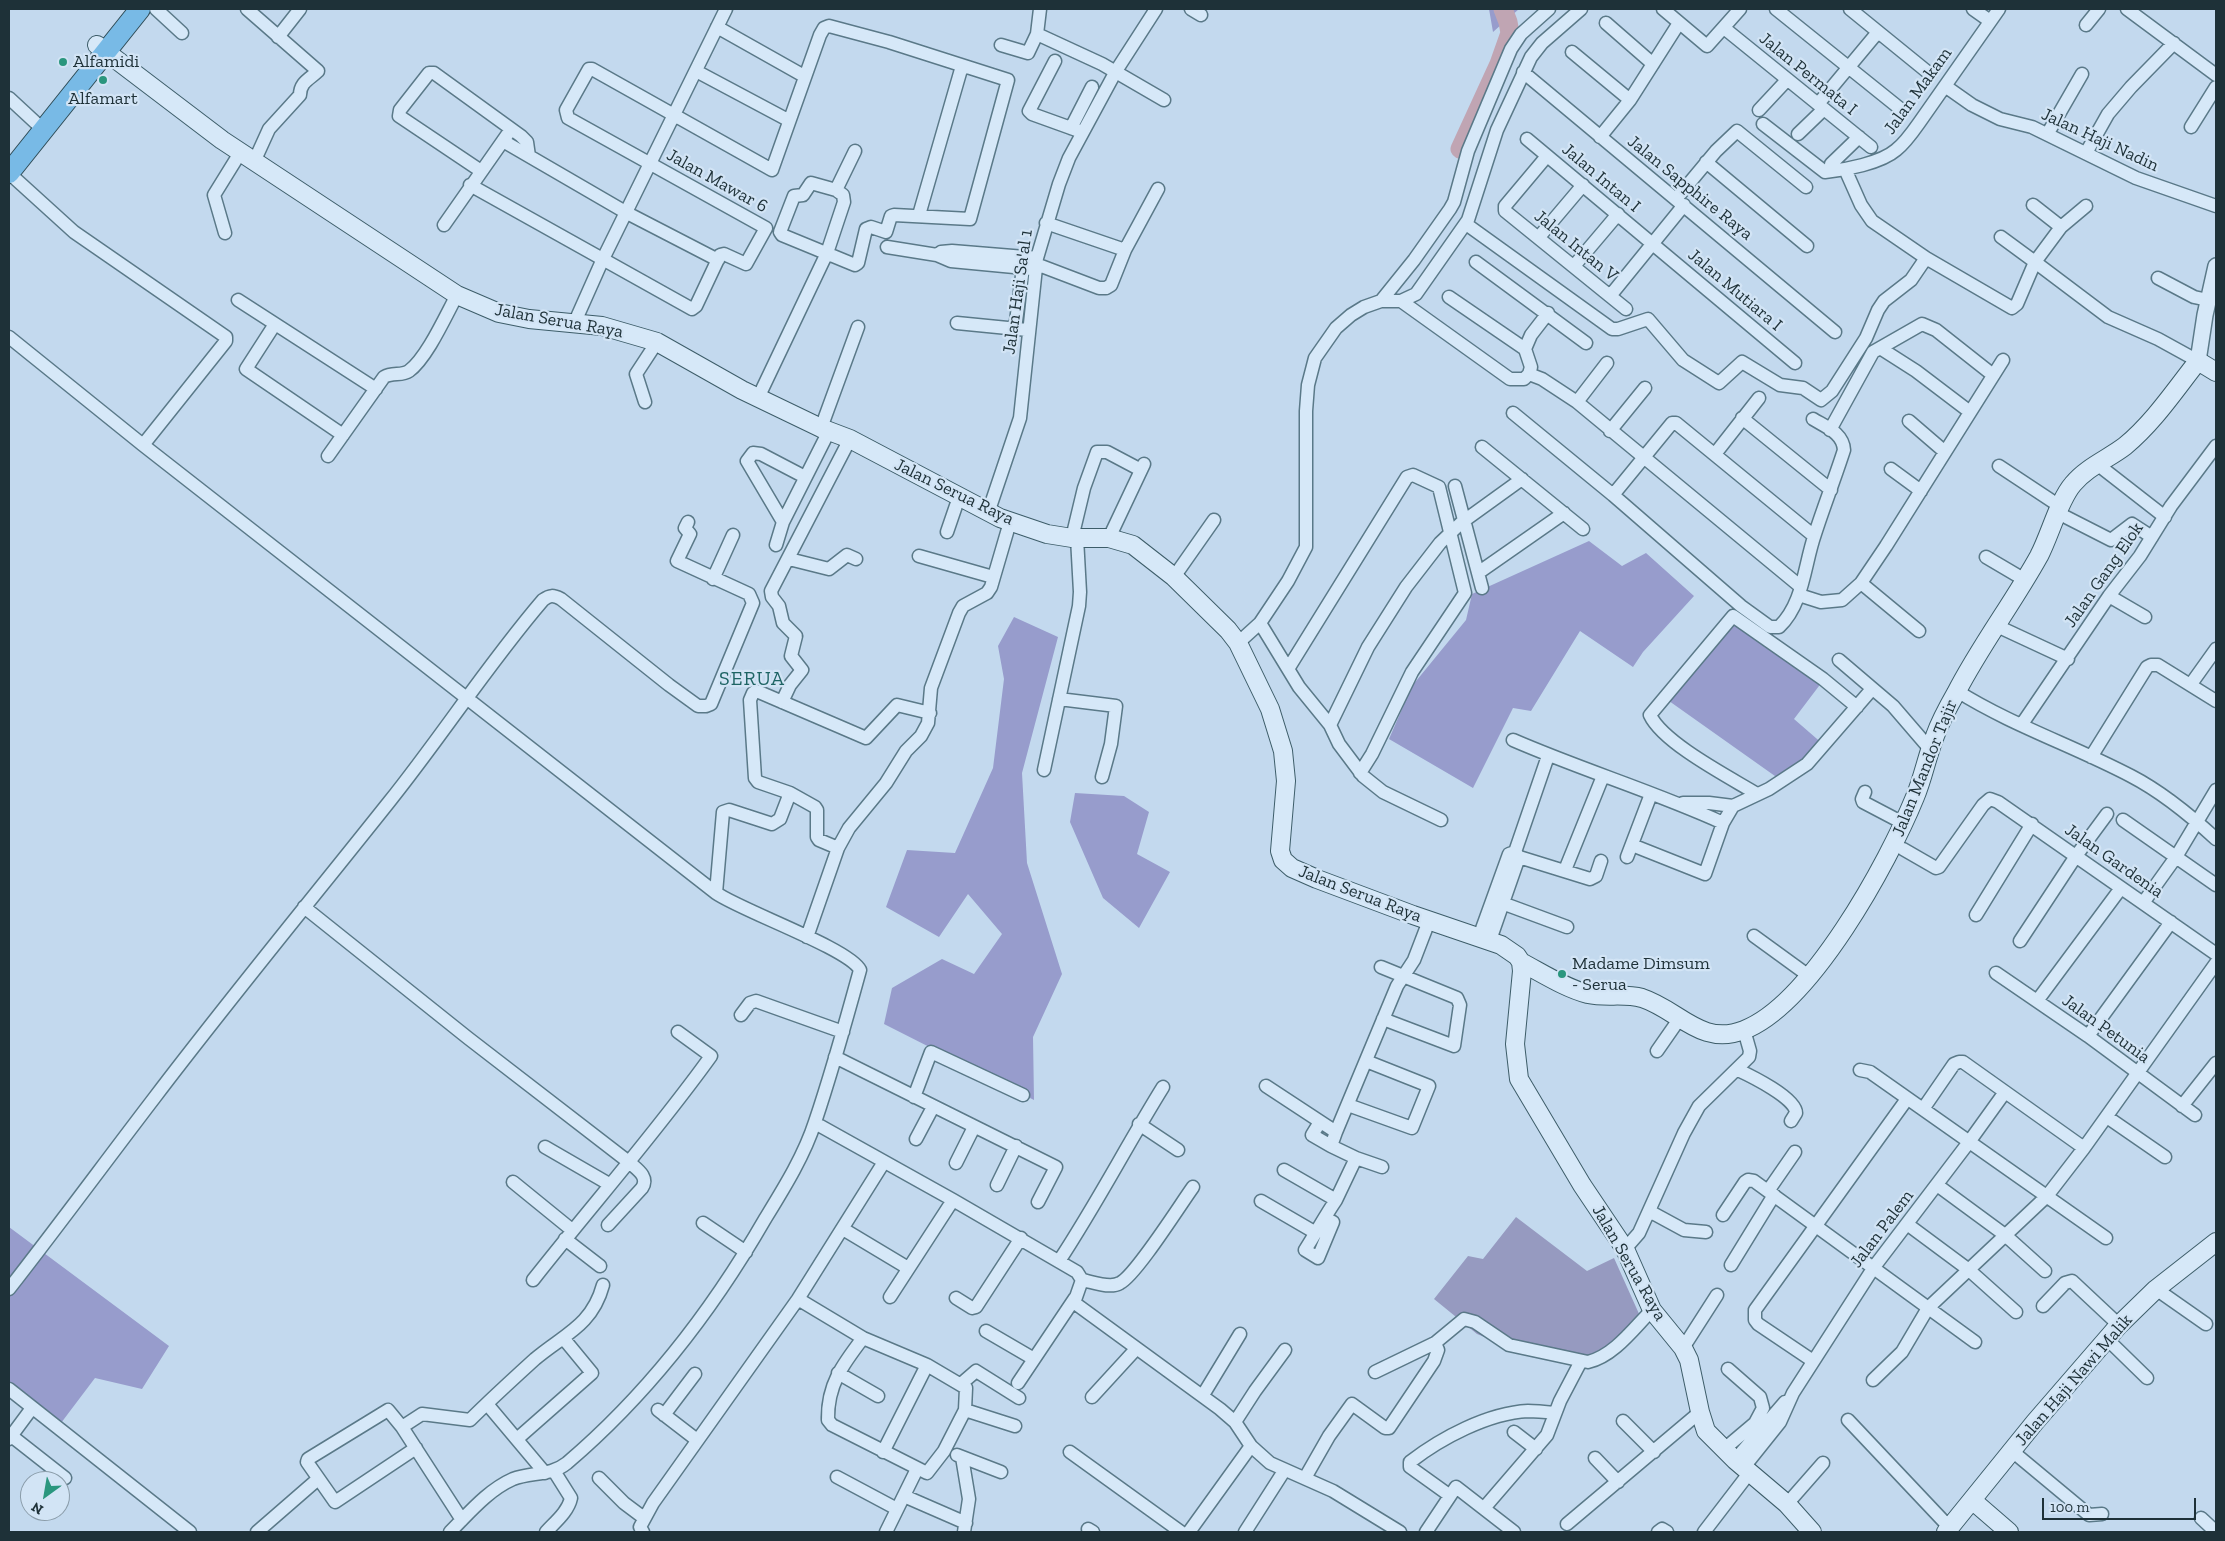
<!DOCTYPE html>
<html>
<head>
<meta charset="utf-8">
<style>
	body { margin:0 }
	#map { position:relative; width:2225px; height:1541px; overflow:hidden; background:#c3d9ee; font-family:"Zilla Slab",serif }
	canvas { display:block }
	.frame { position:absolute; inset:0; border:10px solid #1e3138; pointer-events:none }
	.north { position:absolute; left:20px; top:1471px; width:50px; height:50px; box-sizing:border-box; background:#d2e4f5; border:1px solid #8a9ca9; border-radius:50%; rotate:212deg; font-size:14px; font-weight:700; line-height:20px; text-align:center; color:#1e3138 }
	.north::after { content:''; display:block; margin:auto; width:18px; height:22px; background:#2a967e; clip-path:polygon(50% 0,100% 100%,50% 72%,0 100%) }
	.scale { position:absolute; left:2042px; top:1498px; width:154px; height:22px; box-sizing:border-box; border:2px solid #1e3138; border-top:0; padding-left:6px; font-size:15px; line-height:18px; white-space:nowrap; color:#1e3138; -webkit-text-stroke:4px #d2e4f5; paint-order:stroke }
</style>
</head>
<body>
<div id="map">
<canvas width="2225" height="1541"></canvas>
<div class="frame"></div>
<div class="north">N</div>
<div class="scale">100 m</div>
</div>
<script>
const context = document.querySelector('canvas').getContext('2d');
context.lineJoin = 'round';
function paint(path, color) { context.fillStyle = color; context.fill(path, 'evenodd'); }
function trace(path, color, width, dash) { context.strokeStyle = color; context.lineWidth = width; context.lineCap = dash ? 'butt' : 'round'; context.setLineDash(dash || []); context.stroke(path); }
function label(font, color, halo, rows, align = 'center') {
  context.font = font + ' "Zilla Slab",serif'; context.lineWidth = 4.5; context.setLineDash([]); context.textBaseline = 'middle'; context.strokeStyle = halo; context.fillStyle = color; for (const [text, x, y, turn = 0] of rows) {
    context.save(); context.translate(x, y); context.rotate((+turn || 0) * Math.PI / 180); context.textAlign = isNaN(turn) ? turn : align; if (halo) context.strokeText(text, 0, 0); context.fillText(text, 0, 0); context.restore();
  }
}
paint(new Path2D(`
	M1489,9H1519L1493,32Z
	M1589,541L1622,566L1646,553L1694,596L1643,652L1633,667L1580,631L1531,711L1513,708L1473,788L1389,739L1412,686L1466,620L1472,594Z
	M1014,617L1058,637L1022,773L1027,863L1062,974L1033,1037L1034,1100L884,1024L892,988L942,959L974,974L1002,934L968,894L939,937L886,907L907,850L955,853L993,768L1004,679L998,646Z
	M1727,617L1822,682L1794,719L1824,745L1782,781L1662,696Z
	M1075,793L1124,796L1149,812L1137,854L1170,872L1139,928L1103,898L1070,822Z
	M9,1227L169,1346L142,1389L95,1378L61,1423L9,1384Z`), '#979ccc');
paint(new Path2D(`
	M1516,1217L1587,1271L1614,1258L1640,1316L1592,1365L1517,1350L1477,1334L1434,1299L1468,1256L1483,1259Z`), '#969ac0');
trace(new Path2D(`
	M1460,149L1499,64L1510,33L1508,22L1503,9`), '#c0a5b3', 19);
const minor = new Path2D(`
	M156,9L182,33
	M247,9L318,71C310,79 300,82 300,95L269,129L254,162
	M1040,9L1037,34L1102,64L1164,100
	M1191,9L1201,15
	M1663,9L1707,46L1740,9
	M1776,9L1903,111
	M1850,9L1930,74
	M1973,9L1990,21
	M2127,9L2216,75
	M1606,23L1653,64
	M2086,25L2099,9
	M717,27L804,76
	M1724,28L1871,147
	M278,37L300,9
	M1001,45L1028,53L1037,34
	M1572,52L1630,100
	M1055,61L1029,111L1032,114L1082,132
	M696,71L788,120
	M1523,72L1835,332
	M1945,86L1972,105L2000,119L2032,127L2136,178L2216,206
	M9,98L36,123
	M1818,104L1878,32
	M1759,110L1787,80
	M1763,124L1825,172C1845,170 1881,163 1896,150C1905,143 1912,133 1919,123L1999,9
	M2191,127L2216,87
	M1071,128L1092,87
	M2048,133L2082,74
	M1798,134L1824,109
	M1600,137L1630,100L1679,23
	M1527,139L1795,363
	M503,141L627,213L718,260
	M2086,153L2108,114L2131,87L2174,43
	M1547,156L1505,206V211L1626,309
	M1706,162L1807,246
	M1831,164L1859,137
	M1845,169L1861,205L1872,221L1926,258L2012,308L2017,304L2035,262L2108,317L2158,339L2198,361
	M481,171L399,116L400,110L429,73H434L521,136L527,142L529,156
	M9,173L74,232L226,337V341L143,445
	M470,185L692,309L696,306L720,255L724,254L746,264L766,228L568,118L566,110L589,69H592L772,170L820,35L824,28L829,26L889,42L1008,80L970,219L894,215L891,216L886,232L871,227L866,229L858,263L855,265L782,235L780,232L794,196L803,195L811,183L836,190L855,151
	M1676,199L1716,151L1737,131L1806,187
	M2033,205L2061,227
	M919,215L962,66
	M1046,223L1125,250
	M1466,224L1612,329H1618L1648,319L1683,360L1719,383L1742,362L1780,385L1803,388L1821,400L1832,391L1866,338L1878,310L1884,301L1911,280L1926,258
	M444,225L507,135
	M225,233L214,195L240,153
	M1539,237L1583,185
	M2001,237L2035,262L2061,227L2086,206
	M887,247L937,255L951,261L1035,269
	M937,255L941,252L952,251L1037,258
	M1476,262L1586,343
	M1036,264L1099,288H1106L1111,285L1125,250L1158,189
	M1574,266L1618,214
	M2158,278L2194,297L2208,300
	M1610,296L1684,205
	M1449,297L1525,349
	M238,300L376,389
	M1381,301L1414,260L1450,209L1454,202L1468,151L1511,49L1521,34L1549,9
	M1401,301L1510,379H1524L1529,374L1542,379L1577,402L1801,587
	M957,323L1028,330
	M275,324L246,369L343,435
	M574,324L602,261L726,9
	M1015,329L1023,268
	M9,337L143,445L716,893C742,911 850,949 860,970C846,1021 832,1072 815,1122C804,1156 784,1188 765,1219C712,1311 648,1394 567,1463C551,1476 531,1472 513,1479C488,1490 469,1513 450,1532
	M1880,348L1916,371L1970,412
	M1529,374L1531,367L1525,349L1531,335L1548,313
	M758,398L827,253L844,202L843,195L836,190
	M645,402L636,374L657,342
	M1577,402L1607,363
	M1513,413L1613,495L1741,606L1770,627H1779C1804,603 1804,565 1815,534C1824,506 1835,478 1844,450C1843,433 1826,427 1813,419
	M1742,418L1831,490
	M1909,421L1945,452
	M821,428L858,327
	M1830,430L1873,352L1922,324L1936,330L1993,375
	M1610,431L1645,388
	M1482,447L1583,529
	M1715,454L1759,398
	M328,456L384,377C392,372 402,376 409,371C427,358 446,315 457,295
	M2097,464L2165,517
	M1999,466L2061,507
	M1891,469L1921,491
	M1455,486L1482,588
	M1613,495L1672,423H1676L1814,536
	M988,513L1020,418L1037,258L1059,184L1069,158L1116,71L1156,9
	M2058,513L2111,540L2132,524L2152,537
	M783,522L747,461L753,453L761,454L805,477
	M947,532L959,497
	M1072,538L1084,488L1097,452H1107L1141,470
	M1109,538L1144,464
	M776,545L783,522L829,431
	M919,556L993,577
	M1986,557L2025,580
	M789,559L829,569L847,555L856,559
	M1478,573L1564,513
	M1174,577L1214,520
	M713,579L733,535
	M1861,583L1919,631
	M1799,595L1821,602L1842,600L1861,583L1886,546L2003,360
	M2109,596L2145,617
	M1260,623L1299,687L1330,725L1339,744L1363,776L1383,792L1441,820
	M1997,626L2068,659
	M1238,643L1260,623L1288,581L1306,547V411L1308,385L1315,358L1336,328L1351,315L1364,307L1381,301H1401L1416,294L1468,220L1497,130L1531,57L1542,43L1581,9
	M1839,660L1893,706L1930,749
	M1288,669L1407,477L1413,475L1439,487L1465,593L1412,672L1372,754L1360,773
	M2191,684L2216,649
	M1957,691C2011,725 2074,746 2131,776C2162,792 2191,816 2216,839
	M1059,699L1116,706L1111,744L1102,777
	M782,702L790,685L802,670L791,656L796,636L783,623L779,606L772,597L771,591L850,439
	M2022,724L2109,596L2140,556L2171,506L2216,446
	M1330,725L1368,647L1406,587L1440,543L1461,523L1522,479
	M1513,740C1582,770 1655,792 1723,823
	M2091,757L2147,667L2151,665H2158L2216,701
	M1044,770L1079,606L1080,592L1077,538
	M1865,792L1862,799L1863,802L1903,823
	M1757,794C1729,777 1663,743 1650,715L1733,616L1823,679L1857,707
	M1683,803H1709L1733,806
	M2123,820L2216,885
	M1632,845L1705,874L1723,823L1733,806L1769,789L1807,764L1872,689
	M838,848L819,840L817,837V810L815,807L790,793L758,782L755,778L750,700L753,693L756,691L759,692L866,738L897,705L930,713
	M1903,849L1936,868L1939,867L1983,805L1990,799L1998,802L2216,954
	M1519,857L1590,879L1596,876L1601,861
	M1627,857L1651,794
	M1565,870L1603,776
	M716,893L723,812L729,810L772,824L780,819L790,793
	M1494,900L1567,927
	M2143,903L2176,857L2216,790
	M304,907L468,1038L630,1163C638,1170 649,1177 642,1188L608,1225
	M1976,915L2032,824
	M1754,936L1809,976
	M807,937L838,848L849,828L886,783L906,751L921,736L928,723L931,688L959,613L963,606L987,593L991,587L1010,522
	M1479,937L1509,854L1515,852L1548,756
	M1490,940L1519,857L1515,852
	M2020,941L2076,856L2107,814
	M1381,967L1457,998L1460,1005L1454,1046L1383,1019
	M1996,973L2088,1036L2195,1115
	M2037,1001L2121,888
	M741,1015L750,1003L756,1001L843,1032
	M2088,1036L2171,922
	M1657,1051L1680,1018
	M835,1057L1056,1167L1038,1202
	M1738,1070C1751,1076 1796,1098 1796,1113L1791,1121
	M1860,1070L1870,1072L2106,1238
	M1266,1086L1336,1132
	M914,1097L931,1052L1023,1095
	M1348,1105L1412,1128L1429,1086L1366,1061
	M2182,1106L2216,1063
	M1923,1109L1954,1064L1959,1062H1963L2084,1148
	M2107,1117L2165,1157
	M1320,1122L1312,1135L1331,1146
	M815,1123L953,1200L1077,1272L1082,1280L1075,1300L1076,1304L1220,1409L1235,1422L1251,1446L1189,1532
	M1139,1124L1178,1150
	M916,1139L933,1107
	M545,1147L609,1184
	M1356,1158L1382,1167
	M956,1163L974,1127
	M1284,1170L1336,1200
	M513,1182L572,1230
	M997,1185L1016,1146
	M1937,1185L2005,1235L2045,1271
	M1768,1191L1795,1152
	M1261,1201L1316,1233
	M1649,1211L1684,1230L1706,1232
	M1723,1215L1745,1182L1748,1180L1754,1181L1975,1342
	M1325,1218L1333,1222L1318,1258L1305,1250C1316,1233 1325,1216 1336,1200L1356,1158L1331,1146L1336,1132L1397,986L1414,960L1429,921
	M703,1223L746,1252
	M1907,1224L1969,1270L2016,1312
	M843,1229L908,1268
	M565,1239L600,1266
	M1625,1249L1639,1233L1684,1133L1699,1106L1749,1057L1750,1051L1744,1030
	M1059,1261C1096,1205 1127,1145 1163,1087
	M1731,1265L1774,1195
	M533,1280C592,1205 655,1134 711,1056L678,1032
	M1082,1280C1093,1282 1110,1289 1120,1283C1136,1275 1180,1205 1193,1187
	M9,1289C59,1225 106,1161 155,1097C231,997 311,900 389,802C442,736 488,664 543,600C550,595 553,595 561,599L669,685L698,706H706L711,704L753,603L749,594L677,561L690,534L685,528L688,522
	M2156,1289L2206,1324
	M890,1297L953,1200
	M956,1298L972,1308L976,1307L1021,1238
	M798,1299L863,1338L927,1365L966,1388L965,1410L944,1451L927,1473L832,1425L828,1420C827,1385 843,1364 863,1338
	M2043,1306L2065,1283L2072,1281L2119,1325
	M986,1331L1034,1359
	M2107,1339L2147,1378
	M1683,1348L1717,1295
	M1813,1361L1758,1324L1755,1320V1310L1907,1099
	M1375,1372L1435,1343L1464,1319L1475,1322L1509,1345L1588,1362C1614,1356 1634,1328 1652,1310
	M838,1373L878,1396
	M1873,1380L1902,1352L1928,1308L2047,1196L2084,1148L2216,963
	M1018,1383L1075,1298
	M961,1384L976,1371L1019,1398
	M9,1389L190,1532
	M1203,1395L1240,1334
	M1092,1397L1136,1349
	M487,1404L545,1473
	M658,1410L697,1440
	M965,1410L1015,1426
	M664,1415L695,1374
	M1848,1420L1950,1528
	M1623,1421L1654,1452
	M1235,1422L1255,1391L1285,1350
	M402,1427L422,1414L470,1420C491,1399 513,1379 535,1359C563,1335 592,1326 603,1285
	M1514,1432L1536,1449
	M9,1434L65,1478
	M9,1439L32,1408
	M517,1439L592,1373L564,1339
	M1251,1446L1270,1463L1333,1491L1400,1532
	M416,1448L335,1502L307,1462L308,1459L388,1410L402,1427L462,1520
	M1723,1450L1755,1423L1763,1408L1760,1397L1728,1369
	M2012,1451L2089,1515L2102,1514
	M883,1452L927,1365
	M1070,1452L1181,1532
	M957,1455L1001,1472
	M962,1457L969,1499L964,1532
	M1595,1458L1618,1482
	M1735,1460L1785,1402
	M1744,1467L1780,1422L1793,1393L1874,1267L1969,1142L2005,1092
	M837,1477L897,1509
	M599,1478L624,1503L644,1518
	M1305,1478L1329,1436L1352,1404L1385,1428H1389L1434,1361L1438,1350L1435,1343
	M1449,1495L1410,1467V1462C1441,1438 1488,1413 1528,1411C1537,1411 1546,1412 1555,1413
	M904,1496L966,1523
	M1787,1504L1823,1463
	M1485,1507L1547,1435L1560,1401L1581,1361
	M2201,1518L2216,1532
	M1567,1524L1700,1412
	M1088,1529L1093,1532
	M257,1532L318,1479
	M546,1532C555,1522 568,1512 571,1498L554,1471
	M643,1532L640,1527L653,1503L798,1299L884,1162
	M886,1532L917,1469
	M1245,1532L1284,1471
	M1426,1532L1456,1487L1514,1532
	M1658,1532L1662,1529L1667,1532
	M1704,1532L1750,1472`);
const tertiary = new Path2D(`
	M2198,361L2205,315L2216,266`);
const secondary = new Path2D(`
	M97,45L222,140L457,295L499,313L529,319L602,326L657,342L742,390L821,428L850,439L1000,518L1047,534L1072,538H1109L1133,545L1174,577L1228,630L1238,643L1270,709L1283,751L1286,781L1280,851L1283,860L1292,868L1317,879L1413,915L1501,945L1517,956L1521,962L1522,971L1515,1044L1519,1079L1582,1185L1625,1249L1652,1310L1683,1348L1689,1360L1700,1412L1706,1431L1735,1460L1787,1504L1812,1532
	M1521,962C1542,973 1565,988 1588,994C1606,998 1624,993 1642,998C1679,1010 1701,1047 1744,1030C1811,1004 1888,863 1915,797C1923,778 1927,756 1935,736C1940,722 1948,707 1956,693C1980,646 2013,603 2039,556C2050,535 2059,500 2073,484C2087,467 2108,459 2125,446C2154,422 2175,390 2198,361L2216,372
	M1972,1500L2009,1532
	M1946,1532L2035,1422L2119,1325L2156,1289L2216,1242`);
const trunk = new Path2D(`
	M9,173L140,9`);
trace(minor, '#5a7988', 15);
trace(tertiary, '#5a7988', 18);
trace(secondary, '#3d5d69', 20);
trace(trunk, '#2e4b55', 22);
trace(minor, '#d6e8f8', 12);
trace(tertiary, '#d6e8f8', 15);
trace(secondary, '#d6e8f8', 18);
trace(trunk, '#78bae6', 20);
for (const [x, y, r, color] of [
	[63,62,5,"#2a967e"],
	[103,80,5,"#2a967e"],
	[1562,974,5,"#2a967e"]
]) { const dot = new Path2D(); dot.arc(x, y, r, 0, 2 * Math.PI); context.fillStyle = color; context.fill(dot); trace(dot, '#d2e4f5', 2); }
label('18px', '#1e3138', '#d2e4f5', [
	["Alfamidi",73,62],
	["Alfamart",103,99,"center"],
	["Madame Dimsum",1572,964],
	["- Serua",1572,985]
], 'left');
label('18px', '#1e3138', '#d2e4f5', [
	["Jalan Permata I",1808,74,39],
	["Jalan Makam",1918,91,-54],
	["Jalan Haji Nadin",2100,140,25],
	["Jalan Intan I",1601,178,40],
	["Jalan Mawar 6",717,181,29],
	["Jalan Sapphire Raya",1690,188,39],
	["Jalan Intan V",1576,246,39],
	["Jalan Mutiara I",1735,290,40],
	["Jalan Haji Sa'al 1",1018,292,-82],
	["Jalan Serua Raya",559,321,10],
	["Jalan Serua Raya",954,492,26],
	["Jalan Gang Elok",2104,575,-55],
	["Jalan Mandor Tajir",1925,768,-68],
	["Jalan Gardenia",2114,861,35],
	["Jalan Serua Raya",1360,894,21],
	["Jalan Petunia",2106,1029,36],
	["Jalan Palem",1882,1229,-53],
	["Jalan Serua Raya",1629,1263,60],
	["Jalan Haji Nawi Malik",2074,1380,-49]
]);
context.letterSpacing = '1px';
label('20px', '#1e6464', '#d2e4f5', [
	["SERUA",752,679]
]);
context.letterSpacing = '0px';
</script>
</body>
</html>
